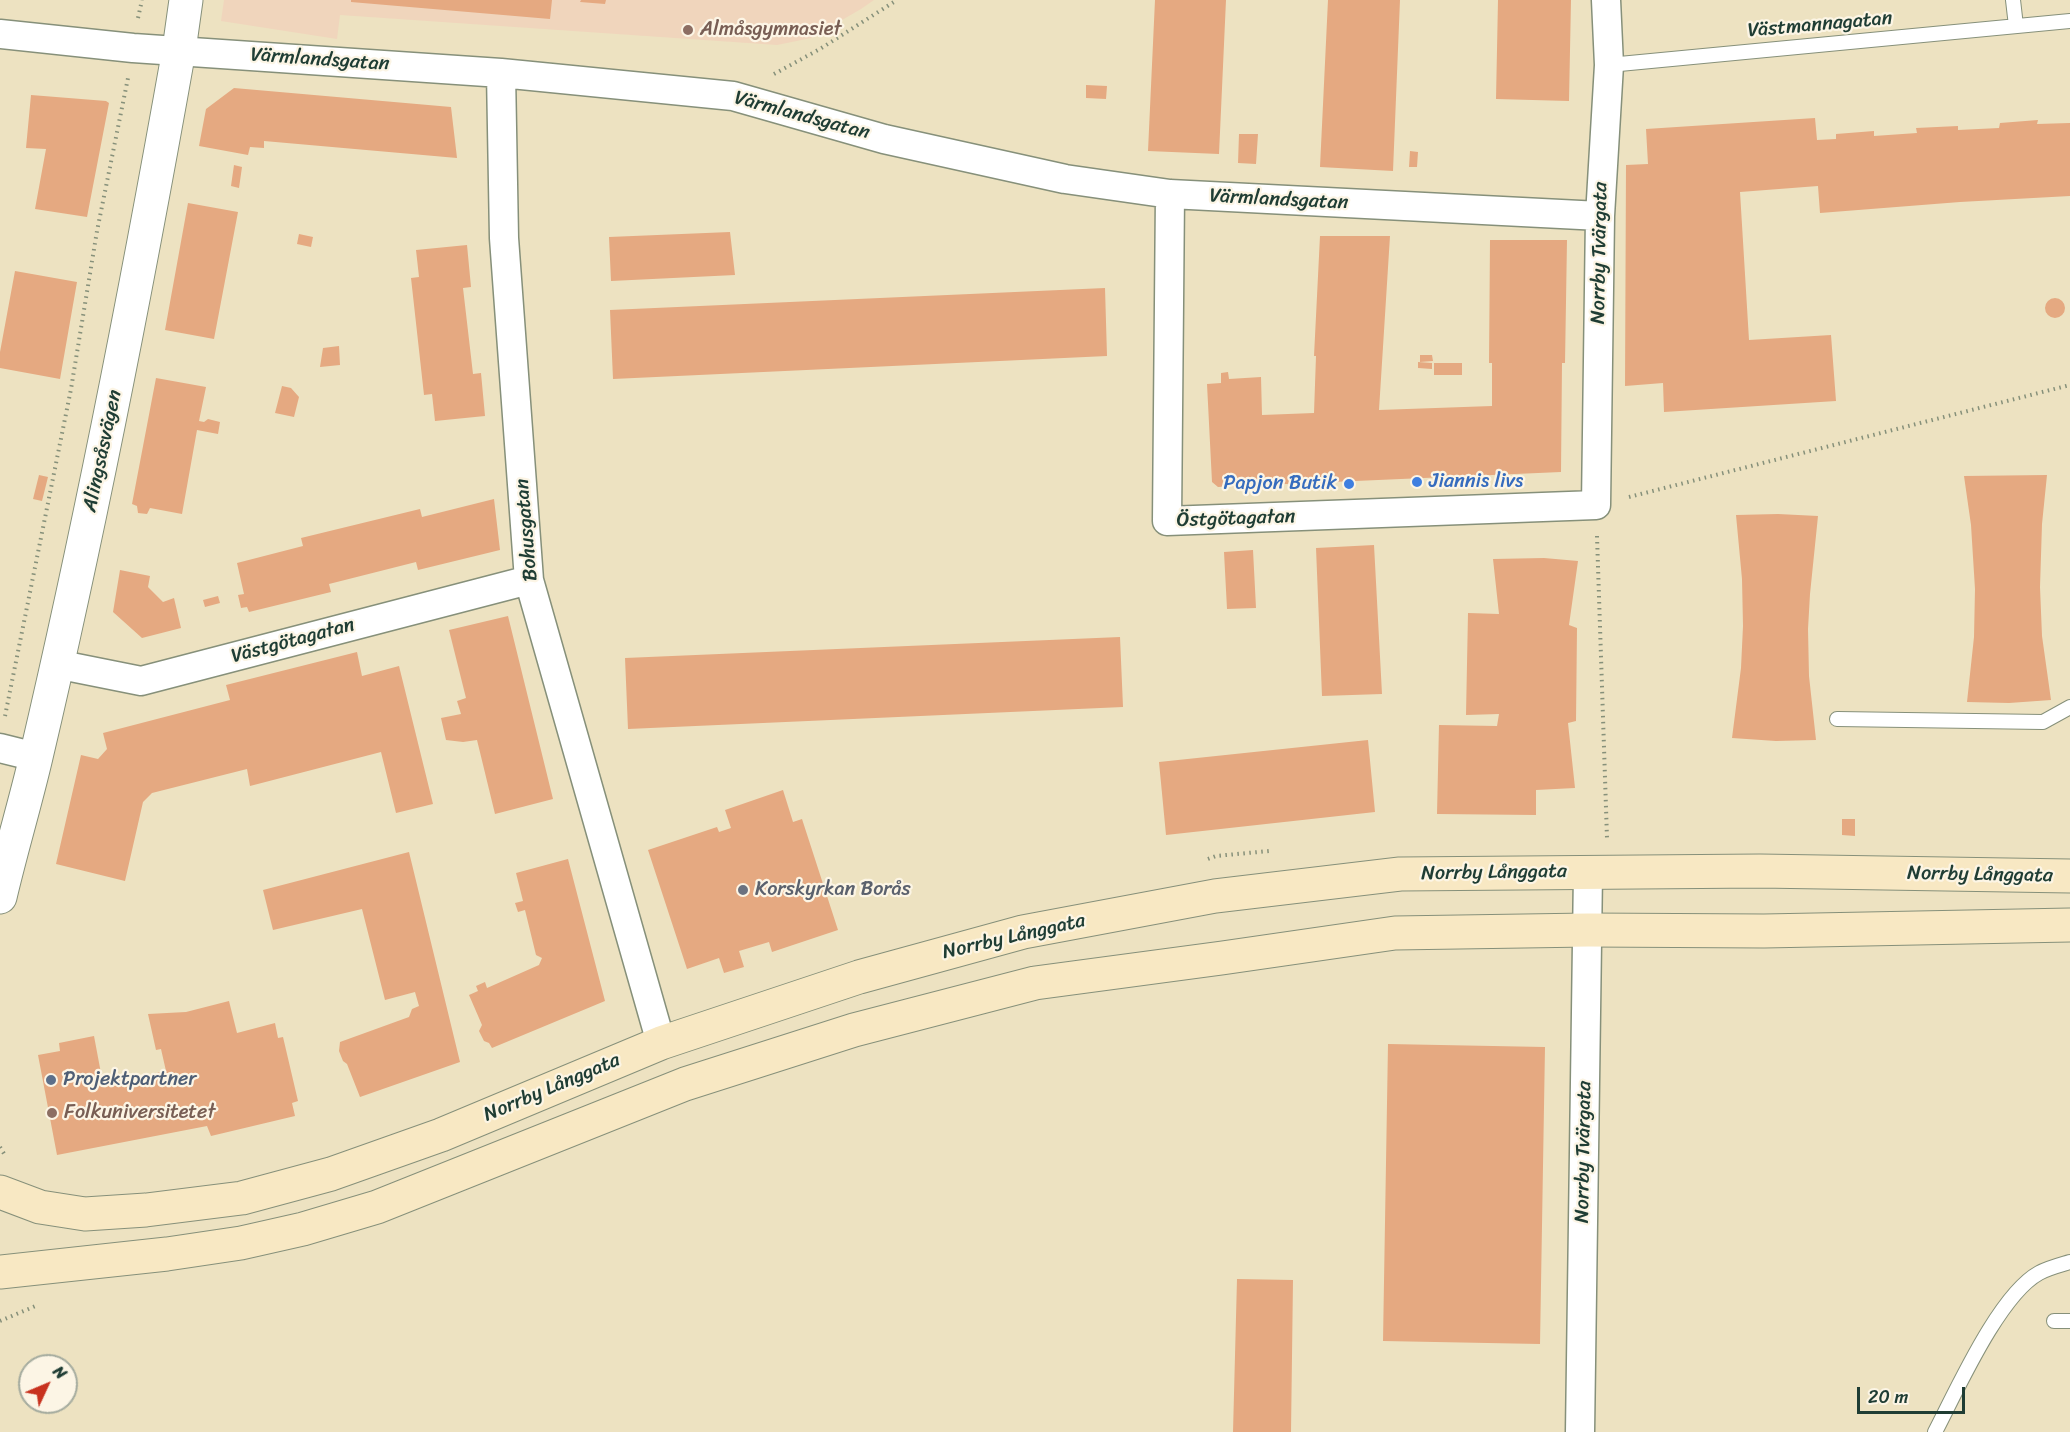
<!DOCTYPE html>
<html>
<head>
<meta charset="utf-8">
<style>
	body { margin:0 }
	#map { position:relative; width:2070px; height:1432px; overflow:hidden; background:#ede2c1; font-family:Sriracha,sans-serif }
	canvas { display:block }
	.north { position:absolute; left:18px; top:1354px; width:60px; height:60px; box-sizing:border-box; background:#fcf5e5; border:2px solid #a4ab9e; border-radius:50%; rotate:46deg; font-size:16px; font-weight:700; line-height:24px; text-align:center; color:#1f3d34 }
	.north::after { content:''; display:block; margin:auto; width:21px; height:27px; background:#c8321e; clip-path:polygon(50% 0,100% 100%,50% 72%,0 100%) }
	.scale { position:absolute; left:1857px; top:1387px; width:108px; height:27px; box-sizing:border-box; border:3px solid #1f3d34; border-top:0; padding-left:8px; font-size:18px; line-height:21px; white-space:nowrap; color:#1f3d34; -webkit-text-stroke:4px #fcf5e5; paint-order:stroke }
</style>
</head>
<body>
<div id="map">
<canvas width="2070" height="1432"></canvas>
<div class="north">N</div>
<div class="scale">20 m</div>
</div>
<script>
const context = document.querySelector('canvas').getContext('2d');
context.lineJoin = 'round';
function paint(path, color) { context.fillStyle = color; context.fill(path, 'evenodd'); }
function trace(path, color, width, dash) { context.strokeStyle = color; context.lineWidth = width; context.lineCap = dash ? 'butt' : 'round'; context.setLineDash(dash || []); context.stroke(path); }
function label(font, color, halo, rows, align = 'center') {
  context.font = font + ' Sriracha,sans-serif'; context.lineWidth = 4.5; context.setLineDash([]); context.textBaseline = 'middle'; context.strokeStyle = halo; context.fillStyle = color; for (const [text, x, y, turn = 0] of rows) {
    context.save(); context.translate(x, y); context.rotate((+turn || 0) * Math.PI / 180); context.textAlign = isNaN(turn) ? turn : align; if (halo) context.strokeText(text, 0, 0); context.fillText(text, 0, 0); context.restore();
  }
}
paint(new Path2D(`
	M224,0H874L861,9L811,38L777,45L340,15L337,39L221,21Z`), '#f0d5bc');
paint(new Path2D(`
	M351,0H552L550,19L351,2Z
	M581,0H606L605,4L580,2Z
	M1155,0H1226L1219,154L1148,151Z
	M1328,0H1400L1393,171L1320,167Z
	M1498,0H1571L1569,101L1496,99Z
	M1086,85L1107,86L1106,99L1086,98Z
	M234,88L451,107L457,158L264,141V148L250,147L248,155L199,146L206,109Z
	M31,95L106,101L109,103L87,217L35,209L46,149L26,148Z
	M1815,118L1817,140L1836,139V134L1874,131V136L1917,133L1916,128L1958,126V130L1999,128L2000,123L2038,120L2037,124L2070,123V196L1960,202L1820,213L1818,186L1740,192L1749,340L1831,335L1836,401L1664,412L1663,383L1625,386L1626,165L1648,164L1646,129Z
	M1239,134H1258L1256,164L1238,163Z
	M1410,151L1418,152L1417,167H1409Z
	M234,165L242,167L239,188L231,186Z
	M188,203L238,212L214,339L165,330Z
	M730,232L735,275L611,281L609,237Z
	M299,234L313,237L311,247L297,244Z
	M1320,236H1390L1379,410L1492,406V363H1489L1490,240H1567L1565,363H1562L1561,472L1218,487L1212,482L1207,384L1221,383V373L1228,372L1229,379L1261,377L1262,415L1314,413L1316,356H1314Z
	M467,245L471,287L463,288L473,374L481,373L485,416L435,421L432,394L424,395L411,278L419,277L416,250Z
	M15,271L77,282L60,379L0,368V352Z
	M1105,288L1107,356L613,379L610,310Z
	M2045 308a10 10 0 1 1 20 0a10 10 0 1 1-20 0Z
	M339,346L340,365L320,367L323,348Z
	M1420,355H1432L1433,361L1420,362Z
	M1418,362L1432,363V369L1418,368Z
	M1434,363H1462V375H1434Z
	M156,378L206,387L199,421L204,422L208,419L220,422L218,434L197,430L182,514L150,508L147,514L138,513L137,506L132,504Z
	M282,386L291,388L299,397L294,417L275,413Z
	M39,475L48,477L42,501L33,499Z
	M2047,475L2042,524L2040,587L2042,636L2051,700L2009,703L1967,702L1974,637L1975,589L1971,525L1964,476Z
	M494,499L500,550L418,570L416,562L329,584L331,592L249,612L247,607L241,608L238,595L244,594L237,563L303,546L301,538L420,509L422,517Z
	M1778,514L1818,516L1810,594L1808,629L1809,676L1816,740L1776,741L1732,738L1741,668L1743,626L1742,579L1736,515Z
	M1374,545L1382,694L1322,696L1316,548Z
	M1253,550L1256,608L1227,609L1224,552Z
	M1544,558L1578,561L1569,625L1577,628L1576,721L1568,723L1575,788L1536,790V815L1437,814L1439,725L1497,726L1499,714L1466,715L1468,613L1499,614L1493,559Z
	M120,570L150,576L148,587L163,602L174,598L181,628L142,638L113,612Z
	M218,596L220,603L205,607L203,600Z
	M508,616L553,799L495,814L477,740L463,742L446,740L441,718L461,714L457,701L466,698L449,630Z
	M1120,637L1123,707L628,729L625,658Z
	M357,652L362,676L399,666L433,804L396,813L381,752L250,786L247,769L152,793L143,802L125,881L56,864L81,755L98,759L107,749L103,733L230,700L226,685Z
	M1368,740L1375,812L1166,835L1159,762Z
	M783,790L793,822L802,819L838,930L772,952L769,942L739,951L744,967L724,973L719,958L687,969L648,850L717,827L719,832L731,828L725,810Z
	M1842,819H1855V836L1842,835Z
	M409,852L460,1062L360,1097L347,1064L343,1061L339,1051L340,1042L409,1017L412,1009L419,1006L415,992L385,1000L362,909L273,930L263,890Z
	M568,859L605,1001L492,1048L489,1043L484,1041L479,1031L482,1025L469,995L478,991L476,986L485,982L487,988L539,965L542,958L536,955L525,910L518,912L515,903L523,901L516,873Z
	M229,1001L237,1033L275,1023L278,1038L283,1037L298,1101L292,1103L295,1116L211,1136L207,1126L57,1155L38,1055L60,1051L59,1043L94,1036L103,1084L166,1071L161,1049L156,1050L148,1014L186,1012Z
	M1388,1044L1545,1047L1540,1344L1383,1341Z
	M1237,1279L1293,1280L1291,1432H1233Z`), '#e5a981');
const service = new Path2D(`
	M2013,0L2016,26
	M1609,65L2070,21
	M1837,719L2043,722L2070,707
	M2054,1321H2070
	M1935,1432C1957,1390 1999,1295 2039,1273C2048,1268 2060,1265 2070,1262`);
const minor = new Path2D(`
	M0,34L133,48L501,73L733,96L884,139L1065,179L1170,194L1600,216
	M501,73L504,238L529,580L661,1043
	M1170,194L1167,521L1596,505L1600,216L1609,65L1606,0
	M56,664L141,681L529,580
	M0,748L36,757
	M1580,1432L1588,872`);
const tertiary = new Path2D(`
	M0,897C11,850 25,804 36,757C91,523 137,287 179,50L186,0`);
const secondary = new Path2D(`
	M0,1192L40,1207L85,1214L146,1210L242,1198L331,1174L441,1135L661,1043L859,977L1023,932L1215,896L1400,874L1760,871L2070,876
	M0,1272L167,1254L241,1243L303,1229L377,1207L685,1084L854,1030L1035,983L1222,958L1395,933L1588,930L1764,931L2070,925`);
trace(service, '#86907a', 16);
trace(minor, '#86907a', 31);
trace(tertiary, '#86907a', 35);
trace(secondary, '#86907a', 35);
trace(new Path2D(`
	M138,18L142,0
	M774,74L820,49L897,0
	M1629,497L2070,385
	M1597,536L1607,838
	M5,716L71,389L97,231L128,78
	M1208,859L1216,856L1269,851
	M0,1147L6,1157
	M0,1321L38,1305`), '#86907a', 4, [1.5, 4.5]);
trace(service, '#fff', 14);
trace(minor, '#fff', 28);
trace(tertiary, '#fff', 33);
trace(secondary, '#f8e8c3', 33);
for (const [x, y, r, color] of [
	[688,30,6,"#8d6e63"],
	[1417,482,6,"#3f7fe0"],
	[1349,484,6,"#3f7fe0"],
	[743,890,6,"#6b7280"],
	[51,1080,6,"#5c6f8a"],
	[52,1113,6,"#8d6e63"]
]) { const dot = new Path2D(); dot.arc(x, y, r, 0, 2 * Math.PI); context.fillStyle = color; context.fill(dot); trace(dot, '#fcf5e5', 2); }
label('20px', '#1f3d34', '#fcf5e5', [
	["Västmannagatan",1820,25,-5],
	["Värmlandsgatan",320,60,4],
	["Värmlandsgatan",802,116,15],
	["Värmlandsgatan",1279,200,3],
	["Norrby Tvärgata",1600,253,-89],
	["Alingsåsvägen",103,451,-78],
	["Östgötagatan",1236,519,-2],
	["Bohusgatan",527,530,-95],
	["Västgötagatan",293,641,-15],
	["Norrby Långgata",1494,873,-1],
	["Norrby Långgata",1980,875,1],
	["Norrby Långgata",1014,937,-13],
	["Norrby Långgata",552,1088,-23],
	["Norrby Tvärgata",1584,1152,-89]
]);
label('20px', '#785e54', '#fcf5e5', [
	["Almåsgymnasiet",700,30],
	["Folkuniversitetet",64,1113]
], 'left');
label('20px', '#366cbe', '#fcf5e5', [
	["Jiannis livs",1429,482],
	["Papjon Butik",1337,484,"right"]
], 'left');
label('20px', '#5b616d', '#fcf5e5', [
	["Korskyrkan Borås",755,890]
], 'left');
label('20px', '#4e5e75', '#fcf5e5', [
	["Projektpartner",63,1080]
], 'left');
</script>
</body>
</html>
